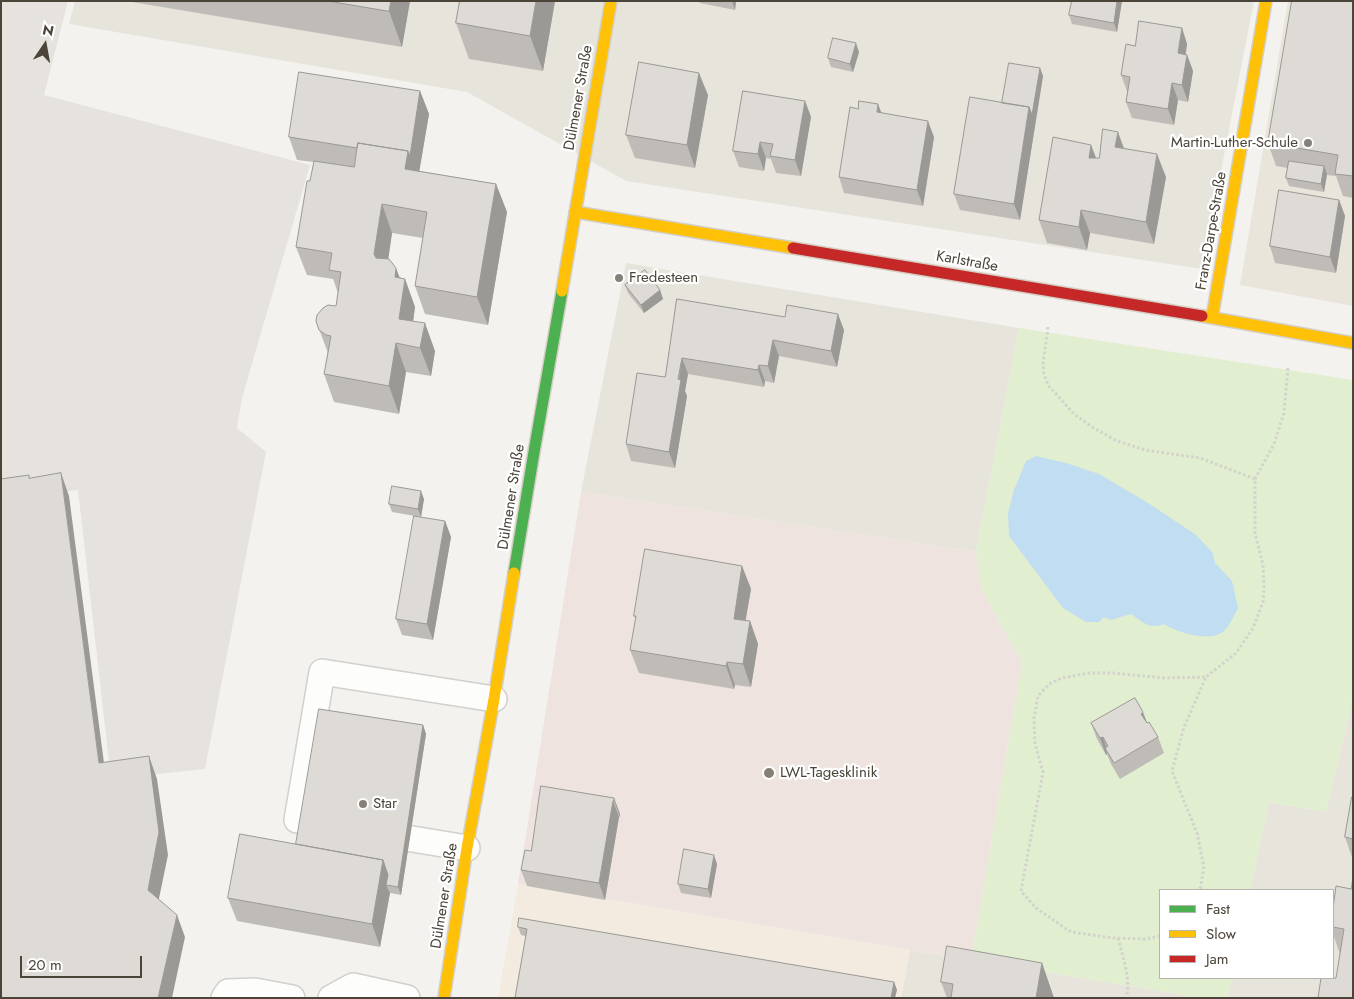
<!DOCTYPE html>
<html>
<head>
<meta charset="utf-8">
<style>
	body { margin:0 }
	#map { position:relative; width:1354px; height:999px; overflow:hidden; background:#f4f2ee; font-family:Jost,sans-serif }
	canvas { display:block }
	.frame { position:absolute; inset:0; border:2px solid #4b4439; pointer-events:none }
	.legend { position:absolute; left:1159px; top:889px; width:175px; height:90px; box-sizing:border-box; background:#fff; border:1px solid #b7b4b0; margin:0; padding:6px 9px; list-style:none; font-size:15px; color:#4b4439 }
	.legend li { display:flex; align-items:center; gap:10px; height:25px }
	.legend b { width:25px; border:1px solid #b7b4b0 }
	.north { position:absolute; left:20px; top:20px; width:50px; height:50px; -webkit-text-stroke:4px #fff; paint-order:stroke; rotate:12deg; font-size:14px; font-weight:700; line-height:20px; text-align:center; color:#4b4439 }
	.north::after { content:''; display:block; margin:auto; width:18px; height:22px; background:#4b4439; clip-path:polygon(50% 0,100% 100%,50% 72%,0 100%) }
	.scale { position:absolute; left:20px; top:956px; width:122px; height:22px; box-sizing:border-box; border:2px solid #4b4439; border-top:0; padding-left:6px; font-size:15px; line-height:18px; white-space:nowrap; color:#4b4439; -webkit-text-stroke:4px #fff; paint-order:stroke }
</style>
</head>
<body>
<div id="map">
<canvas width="1354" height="999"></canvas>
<div class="frame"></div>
<ul class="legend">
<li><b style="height:6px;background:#4caf50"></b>Fast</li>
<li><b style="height:6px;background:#ffc107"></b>Slow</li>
<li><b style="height:6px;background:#c62828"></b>Jam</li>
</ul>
<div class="north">N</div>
<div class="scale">20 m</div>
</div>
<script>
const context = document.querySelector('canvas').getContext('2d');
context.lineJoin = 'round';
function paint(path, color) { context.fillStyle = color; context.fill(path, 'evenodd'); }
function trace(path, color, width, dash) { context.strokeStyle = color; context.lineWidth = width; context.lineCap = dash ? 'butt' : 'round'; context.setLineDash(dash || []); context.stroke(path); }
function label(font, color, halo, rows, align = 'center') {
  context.font = font + ' Jost,sans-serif'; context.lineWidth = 4.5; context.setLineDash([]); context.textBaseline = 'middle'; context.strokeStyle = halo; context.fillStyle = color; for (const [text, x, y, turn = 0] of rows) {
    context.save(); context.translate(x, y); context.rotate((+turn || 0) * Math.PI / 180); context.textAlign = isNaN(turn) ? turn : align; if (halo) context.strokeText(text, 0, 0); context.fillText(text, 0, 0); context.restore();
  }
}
paint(new Path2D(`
	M75,1H1254L1202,269L626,181L467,92L69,24Z
	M626,263L1019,328L976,552L581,492Z
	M1353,697V998H1227L1232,978H1333V890H1250L1269,802L1326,812Z
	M910,950L1202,998H901Z`), '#e7e4dc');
paint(new Path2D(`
	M518,884L910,950L901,998H498Z`), '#f3ebdf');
paint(new Path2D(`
	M1288,1H1353V306L1240,285Z`), '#eae5da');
paint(new Path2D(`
	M581,492L976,552L981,589L1022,662L971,960L518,884Z`), '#eee3df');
paint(new Path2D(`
	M1019,328L1353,380V697L1326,812L1269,802L1250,890H1160V978H1232L1227,998H1202L971,960L1022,662L981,589L976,552Z`), '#e1eecf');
paint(new Path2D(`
	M1,1H68L44,95L310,165L242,398L237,428L266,452L205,769L111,779L78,490L1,500Z`), '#e6e3df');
paint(new Path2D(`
	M1036,456L1066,463L1099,474L1148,503L1196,535L1213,553L1215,563L1232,581L1238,608C1234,615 1231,623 1226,629C1213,644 1178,633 1164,624C1149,630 1143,622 1131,614L1111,620L1104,617L1099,622H1086L1063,608L1009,536L1008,513L1014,490L1026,461Z`), '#c0ddf1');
const lane = new Path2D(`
	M334,826L297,820L322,672L494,699
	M376,833L467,848
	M224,998L228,992L255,991L292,998
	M331,998L353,986L407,998`);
const fast = new Path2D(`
	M514,573L534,452L562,291`);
const slow = new Path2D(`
	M575,212L793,248
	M562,291L611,1
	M1202,316L1353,343
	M1212,318L1266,1
	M444,998L467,848L494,699L514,573`);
const jam = new Path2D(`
	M793,248L1202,316`);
trace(lane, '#d2d0cb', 28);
trace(fast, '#d3cfc5', 14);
trace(slow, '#d3cfc5', 14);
trace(jam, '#d3cfc5', 14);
trace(new Path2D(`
	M1048,327L1043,364L1044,374L1048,385L1074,414L1092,427L1117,441L1145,450L1200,458L1255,479V533L1263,565L1264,587L1263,602L1253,628L1236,653L1206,677
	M1255,479L1274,444L1284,413L1288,368
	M1160,936L1145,939L1112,938L1071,932L1036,908L1021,891L1043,772L1035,744L1034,718L1038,696L1049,684L1062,678L1089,673H1113L1164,678L1206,677L1184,727L1172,771L1197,833L1204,867L1200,890
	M1118,938C1123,958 1131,978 1126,998`), '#d3d2cc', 3, [2.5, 2.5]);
trace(lane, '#fdfdfc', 25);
trace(fast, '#4caf50', 11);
trace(slow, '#ffc107', 11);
trace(jam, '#c62828', 11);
paint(new Path2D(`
	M126,1H410L402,47Z
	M460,1H555L543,71L469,59L456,23Z
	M699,1H736L735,10L700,3Z
	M1122,1L1117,32L1072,24L1069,15Z
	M1353,1V198L1343,196L1336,176L1327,175L1324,192L1289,186L1286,178L1288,168L1276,166L1268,143Z
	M1182,28L1187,44L1186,54L1187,55L1193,71L1188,102L1178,100L1174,125L1132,118L1126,102L1128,92L1127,91L1121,75L1135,46Z
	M859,52L853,72L831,67L828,58Z
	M1040,68L1043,76L1020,220L960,210L954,194L1002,103Z
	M420,91L429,114L419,171L496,184L507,212L488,325L425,314L415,286L423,238L392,233L388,259L399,277L405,279L415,307L413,321L435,351L431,376L406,372L399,414L334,402L324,374L328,353L316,321L336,306L338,293L333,279L307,275L296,247L314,162L297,160L289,137Z
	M708,95L695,168L635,158L626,135Z
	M805,101L811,117L801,176L776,173L771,159L766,158L764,171L739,167L733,151Z
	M878,104L881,112L934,137L923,206L844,193L839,177L858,109Z
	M1124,149L1166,177L1154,244L1090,233L1087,250L1047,243L1039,220L1096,158H1099Z
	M1339,200L1345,216L1336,273L1275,263L1270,246Z
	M625,285L660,290L663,299L644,313L628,293Z
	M677,299L844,330L837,367L779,356L774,383L765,381L764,387L688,374L685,391L687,396L675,468L631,461L626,444L665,377Z
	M424,499L421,517L392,512L389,504Z
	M445,521L451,537L433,640L402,635L396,619Z
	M742,566L751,589L745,620L750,621L758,644L751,687L735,685L734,689L639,673L630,650L636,620L634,616Z
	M1091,723H1147L1158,737L1164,753L1120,779L1111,764L1107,754L1106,755L1097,739Z
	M423,725L426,734L401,895L390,893L380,947L237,921L228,898L296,844Z
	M1353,797V860L1345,837Z
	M614,798L620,814V817H619L605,900L527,886L521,870L531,851Z
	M717,864L711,898L681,893L678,884Z
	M1351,889L1336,978L1340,954L1333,934V909Z
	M518,927L894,982L897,990L525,936L521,935Z
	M1042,963L1054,998H947L941,982Z`), '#bfbcb8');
paint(new Path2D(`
	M391,1H410L402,47L389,11Z
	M536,1H555L543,71L530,36Z
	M732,1H736L735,10Z
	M1117,1H1122L1117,32L1114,23Z
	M1182,28L1187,44L1183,69L1178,53Z
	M856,43L859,52L853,72L850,64Z
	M1187,55L1193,71L1188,102L1182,85Z
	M1040,68L1043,76L1020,220L1014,204L1029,107Z
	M699,73L708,95L695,168L687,145Z
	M1172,83L1178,100L1174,125L1168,109Z
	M420,91L429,114L415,197L405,169Z
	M805,101L811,117L801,176L795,160Z
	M878,104L884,120L877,112Z
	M928,121L934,137L923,206L917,190Z
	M1118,132L1126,154L1115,147Z
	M760,142L766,158L764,171L758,154Z
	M1091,145L1100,168L1089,158Z
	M1157,154L1166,177L1154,244L1146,222Z
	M1324,166L1327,174L1324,192L1321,184Z
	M496,184L507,212L488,325L477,297Z
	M1339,200L1345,216L1336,273L1330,257Z
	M382,204L392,233L385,282L374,254Z
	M1081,210L1090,233L1087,250L1079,227Z
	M396,268L404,289L405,279L415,307L410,346L399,319L395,277Z
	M660,290L663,299L644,313L641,305Z
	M838,314L844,330L837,367L831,351Z
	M425,323L435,351L431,376L420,348Z
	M773,340L779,356L774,383L768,366Z
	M396,343L406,372L399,414L389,386Z
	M682,358L688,374L685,391L687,396L675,468L669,452Z
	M759,365L765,381L764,387L758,370Z
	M61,473L69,496L107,786L99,763Z
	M421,491L424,499L421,517L418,509Z
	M445,521L451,537L433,640L427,624Z
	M742,566L751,589L742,642L734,619Z
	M750,621L758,644L751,687L743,664Z
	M727,662L735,685L734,689L726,666Z
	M1143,712L1149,728L1141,714Z
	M423,725L426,734L401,895L398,887Z
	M1103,737L1108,753L1105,748L1107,754L1106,755L1100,738Z
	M149,756L157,779L168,855L156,913L148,890Z
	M614,798L620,814V817L614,800Z
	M613,801L619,817L605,900L599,883Z
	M714,855L717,864L711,898L708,889Z
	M383,860L391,883L386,885L390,893L380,947L372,924Z
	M177,915L185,937L172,998H158Z
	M1042,963L1054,998H1036Z
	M894,982L897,990L895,998H891Z`), '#9b9996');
const building = new Path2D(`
	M328,1H391L389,11Z
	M460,1H536L530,36L456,23Z
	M1072,1H1117L1114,23L1069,15Z
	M1292,1H1353V176L1335,174L1338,155L1268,143Z
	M1139,21L1182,28L1178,53L1187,55L1182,85L1172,83L1168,109L1126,102L1130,77L1121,75L1126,44L1135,46Z
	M833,38L856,43L850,64L828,58Z
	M639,62L699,73L687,145L626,135Z
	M1009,63L1040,68L1032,115L1029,107L1002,103Z
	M299,72L420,91L410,156L408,151L358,143L357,148L289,137Z
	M743,91L805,101L795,160L770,156L773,144L760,142L758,154L733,151Z
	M970,97L1029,107L1014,204L954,194Z
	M859,101L878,104L877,112L928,121L917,190L839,177L850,107L858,109Z
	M1103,129L1118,132L1115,147L1157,154L1146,222L1081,210L1079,227L1039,220L1053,137L1091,145L1089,158H1099Z
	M358,143L408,151L405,169L496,184L477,297L415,286L427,212L382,204L374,254L376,258L389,259L396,268L395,277L405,279L399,319L425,323L420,348L396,343L389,386L324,374L331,336L326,335L319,330L316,321L317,315L323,308L328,305L336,306L341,272L329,270L332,253L296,247L307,181H310L314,161L354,167Z
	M1289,161L1324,166L1321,184L1286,178Z
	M1279,190L1339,200L1330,257L1270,246Z
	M645,270L660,290L641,305L625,285Z
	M677,299L785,317L787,305L838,314L831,351L773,340L768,366L759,365L758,370L682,358L678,379L681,380L669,452L626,444L637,373L665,377Z
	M61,473L99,763L149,756L159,832L148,890L177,915L158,998H1V479L29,475V478Z
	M392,486L421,491L418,509L389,504Z
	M414,516L445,521L427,624L396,619Z
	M645,549L742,566L734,619L750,621L743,664L727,662L726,666L630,650L636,616H634Z
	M1135,698L1143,712L1141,714L1147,723L1149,722L1158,737L1114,763L1105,748L1108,746L1103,737L1100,738L1091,723Z
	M319,709L423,725L398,887L386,885L388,875L383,860L296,844Z
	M541,786L614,798V800L613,801L599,883L521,870L525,850L531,851Z
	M1352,797H1353V839L1345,837Z
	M240,834L383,860L372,924L228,898Z
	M684,849L714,855L708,889L678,884Z
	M1353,877V998H1318L1321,978H1336L1344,929L1333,927V909L1336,886L1351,889Z
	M519,918L894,982L891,998H515L527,929L518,927Z
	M947,946L1042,963L1036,998H951L953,984L941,982Z`);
paint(building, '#dedbd6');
trace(building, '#9b9996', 1);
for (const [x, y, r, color] of [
	[1308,143,5,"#868178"],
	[619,278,5,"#868178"],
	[769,773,6,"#868178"],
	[363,804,5,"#868178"]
]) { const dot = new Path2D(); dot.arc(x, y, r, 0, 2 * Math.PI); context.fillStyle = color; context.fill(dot); trace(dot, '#fff', 2); }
label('15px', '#4b4439', '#fff', [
	["Dülmener Straße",579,98,-80],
	["Franz-Darpe-Straße",1212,231,-80],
	["Karlstraße",967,262,10],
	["Dülmener Straße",512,497,-81],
	["Dülmener Straße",445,896,-81]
]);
label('15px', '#4b4439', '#fff', [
	["Martin-Luther-Schule",1298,143,"right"],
	["Fredesteen",629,278],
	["LWL-Tagesklinik",780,773],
	["Star",373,804]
], 'left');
</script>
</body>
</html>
